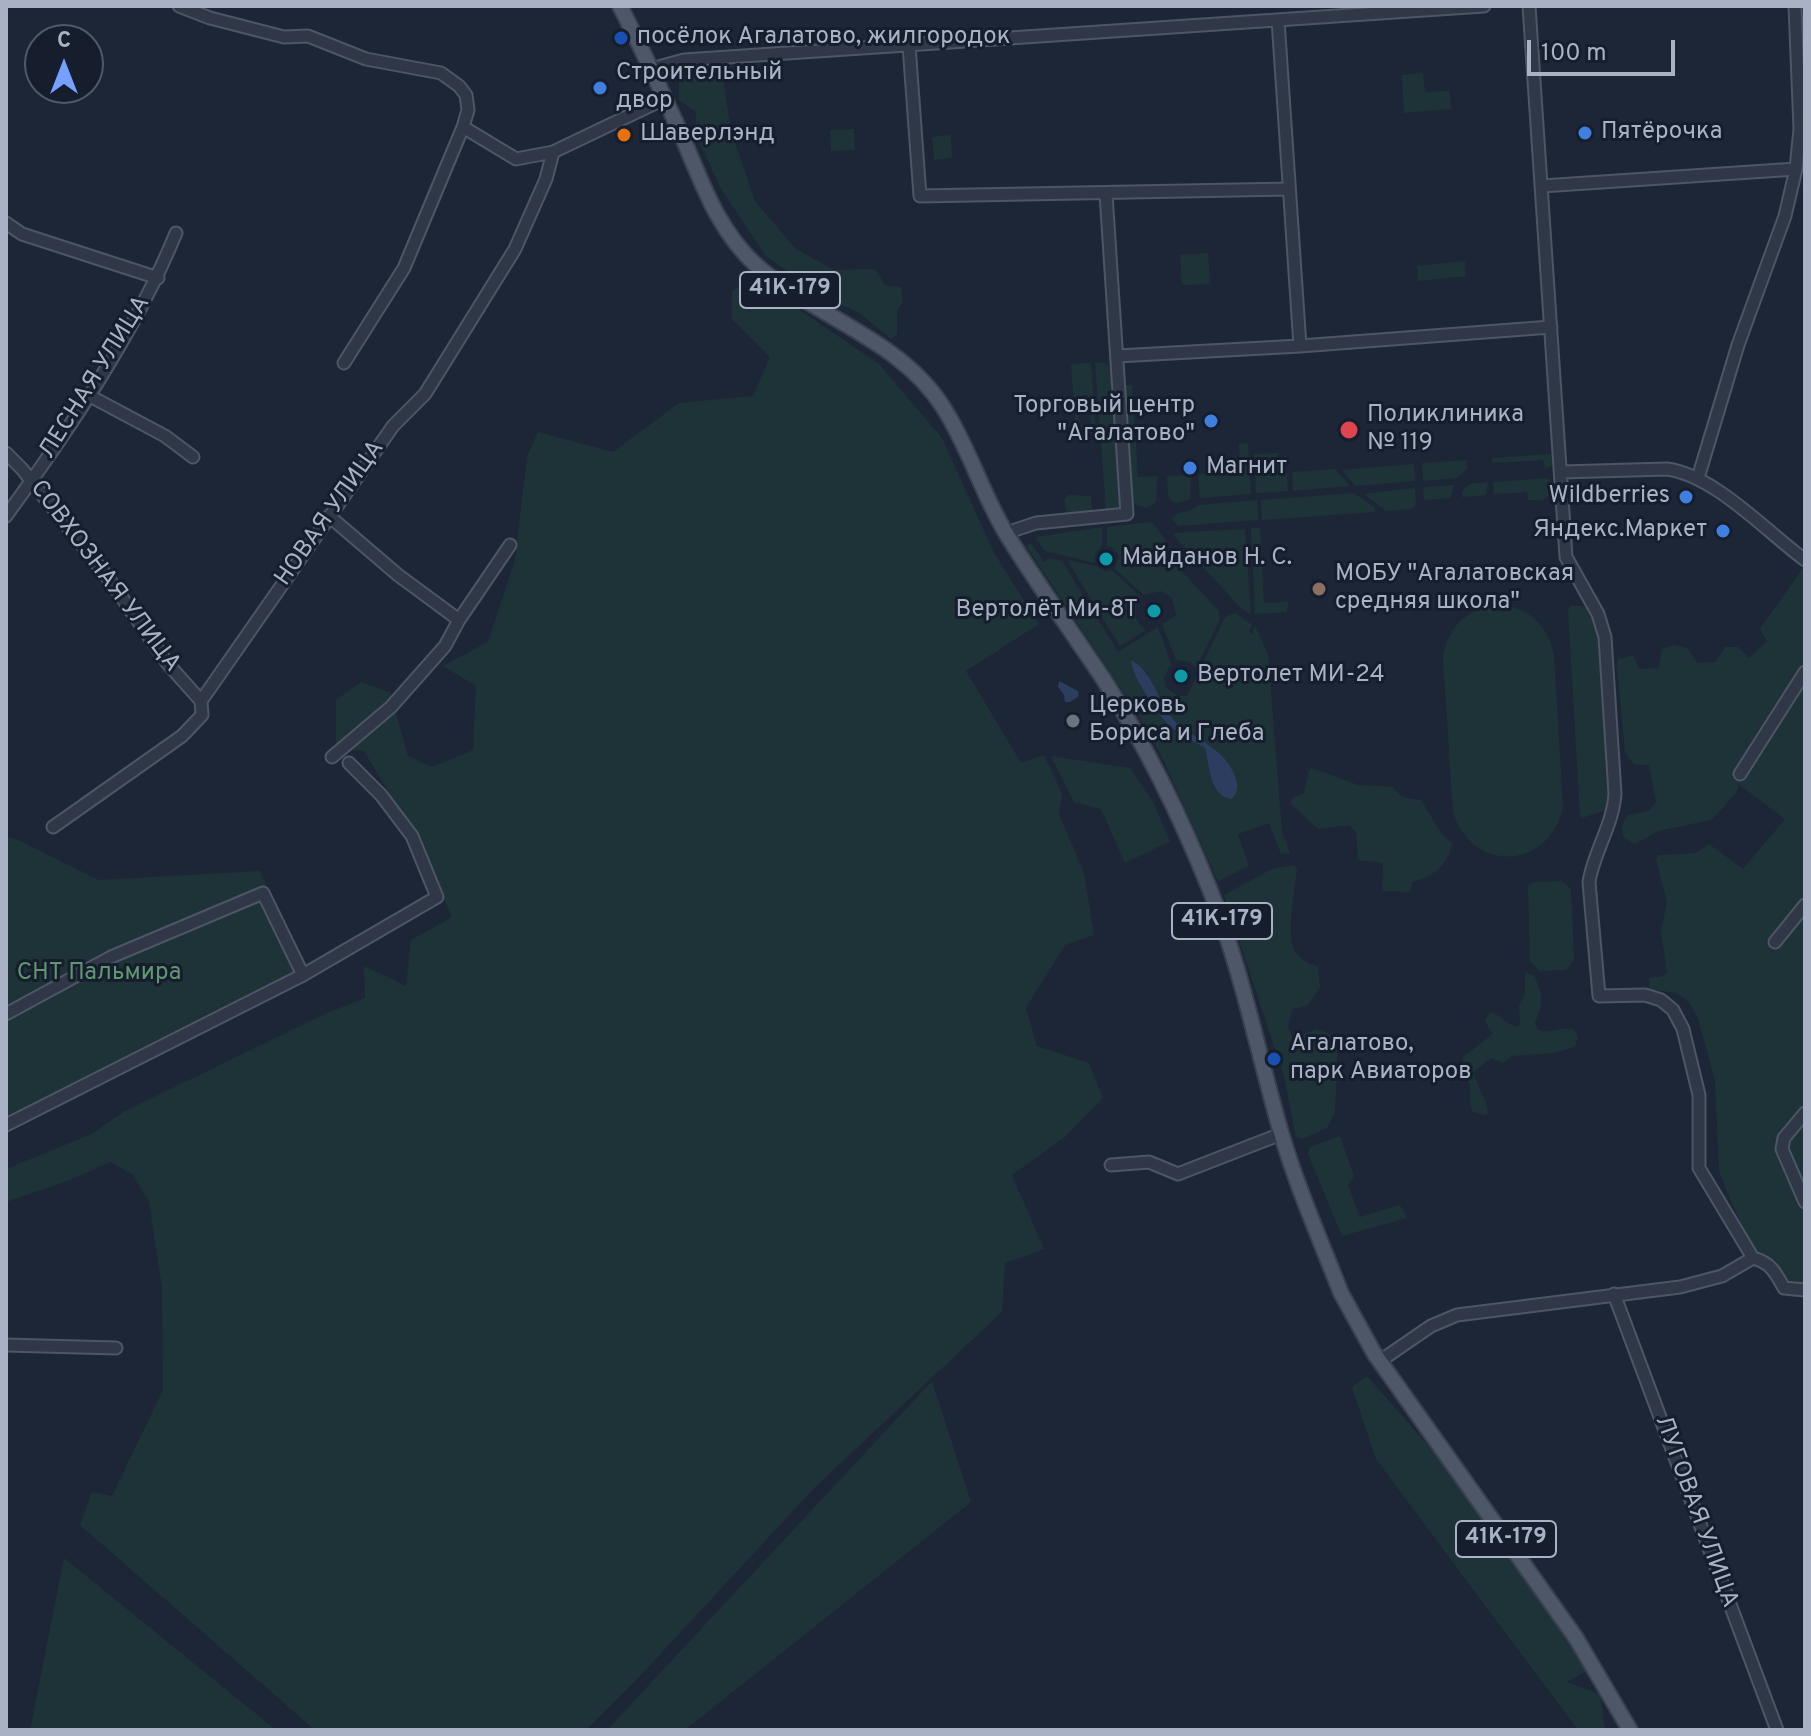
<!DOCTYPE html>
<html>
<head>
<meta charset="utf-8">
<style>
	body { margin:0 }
	#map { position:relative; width:1811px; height:1736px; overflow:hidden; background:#1d2637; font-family:Overpass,sans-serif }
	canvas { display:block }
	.frame { position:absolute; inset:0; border:8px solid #a9b2c5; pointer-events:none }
	.north { position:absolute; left:24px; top:24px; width:80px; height:80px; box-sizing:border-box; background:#161d2c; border:2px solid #515969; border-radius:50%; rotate:0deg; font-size:22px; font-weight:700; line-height:32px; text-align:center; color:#a9b2c5 }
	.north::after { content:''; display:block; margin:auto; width:28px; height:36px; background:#75a0ff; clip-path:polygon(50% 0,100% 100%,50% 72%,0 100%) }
	.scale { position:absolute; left:1527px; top:40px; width:148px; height:36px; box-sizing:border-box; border:4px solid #a9b2c5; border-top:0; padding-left:10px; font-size:24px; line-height:28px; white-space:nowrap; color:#a9b2c5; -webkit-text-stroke:6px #161d2c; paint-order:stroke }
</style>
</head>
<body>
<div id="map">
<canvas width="1811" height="1736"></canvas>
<div class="frame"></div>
<div class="north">С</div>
<div class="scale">100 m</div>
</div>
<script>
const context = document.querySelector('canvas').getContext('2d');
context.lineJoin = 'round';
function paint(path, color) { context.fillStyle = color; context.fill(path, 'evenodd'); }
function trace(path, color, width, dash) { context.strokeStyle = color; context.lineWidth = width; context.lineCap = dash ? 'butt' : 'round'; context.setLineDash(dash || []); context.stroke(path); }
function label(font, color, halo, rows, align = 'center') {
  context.font = font + ' Overpass,sans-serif'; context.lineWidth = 6; context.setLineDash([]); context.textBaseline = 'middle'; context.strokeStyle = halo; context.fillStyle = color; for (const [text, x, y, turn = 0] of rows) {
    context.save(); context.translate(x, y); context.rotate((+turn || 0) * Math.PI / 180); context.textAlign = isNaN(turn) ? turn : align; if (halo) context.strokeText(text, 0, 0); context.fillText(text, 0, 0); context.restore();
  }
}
paint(new Path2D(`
	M707,68L722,72L731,131L755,201L796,249L834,270L875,269L885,285L901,287L903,301L897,311V334L891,339L861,314L818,293L766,256L723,192L695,134L696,112L679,100V77L684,73Z
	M1423,73L1425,92L1450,91L1451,109L1404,113L1402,75Z
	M854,129L855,150L831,151L830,130Z
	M951,135L952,158L934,160L932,137Z
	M1208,253L1210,284L1182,285L1180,255Z
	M1465,261L1466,276L1418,281L1417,266Z
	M754,279L879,364L942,438L994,553L1039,624L966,671L1021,763L1044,755L1062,794L1059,814L1084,873L1094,935L1065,945L1026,1008L1037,1046L1089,1063L1103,1098L1065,1137L1012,1175L1044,1249L1005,1263L1002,1312L816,1486L641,1675L586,1730H315L80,1525L92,1492L112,1496L163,1390L162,1288L149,1202L132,1174L110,1162L70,1180L6,1202V1169L92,1134L123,1112L327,1013L365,998L364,966L406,986L411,940L452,917L416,838L364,751L336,749V700L361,682L390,693L408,756L432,767L473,750L476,686L443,666L488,642L515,560L527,457L538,432L613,452L679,403L753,396L770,357L732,319V291Z
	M1095,362L1105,363L1113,370L1122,503L1116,510H1106Z
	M1091,363L1096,433L1076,434L1071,364ZM1088,395L1091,424L1079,425L1077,396Z
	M1123,385H1132L1138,477L1157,476L1156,502L1146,508L1135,504L1131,497Z
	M1248,443L1251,494L1200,498L1198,474L1240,472L1239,444Z
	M1278,453L1279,473H1287L1288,491L1256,493L1254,454Z
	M1551,454L1552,466L1545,469L1543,460L1492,463V458Z
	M1467,460V469L1456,478L1423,481L1422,463Z
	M1414,464L1415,481L1355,486L1342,470Z
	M1335,469L1350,486L1293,491L1292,472Z
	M1191,475L1190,499C1166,511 1168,494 1167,476Z
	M1548,478L1553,483V493L1542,500H1528L1527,492L1494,494L1493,482Z
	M1488,482L1486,495L1462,497V491L1470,484Z
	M1454,485L1450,498L1424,500L1423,487Z
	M1415,488L1416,504L1412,509L1386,511L1364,494Z
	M1354,493L1375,508V512L1262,520L1261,500Z
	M1068,495L1091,496L1092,511L1071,515L1067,513L1064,500Z
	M1257,500L1258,520L1178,526L1172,519C1179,509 1191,514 1198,505Z
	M1149,522L1153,523L1166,541L1162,550L1219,611L1220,619L1196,669L1190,662L1176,660L1162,624L1176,615L1172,598L1161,591L1144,595L1115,569L1119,556L1113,548L1107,546V527Z
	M1102,527V546L1095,554L1094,563L1045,551L1035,537Z
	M1251,528H1260L1264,603L1289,602L1286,612L1255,614Z
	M1245,529L1251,615L1240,607L1174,536L1175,533Z
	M1031,543L1044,562L1050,558L1062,561L1118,652L1158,627L1171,664L1164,677L1166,688L1178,696H1187L1225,617L1235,613L1252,625L1249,632L1252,634L1255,626L1268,654L1282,832L1290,853L1281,854L1269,823L1238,834L1249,866L1218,881L1161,755L1137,713L1026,546ZM1132,669L1147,672C1154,688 1163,709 1175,721C1198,742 1218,744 1234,775L1206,754L1205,748L1170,726Z
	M1067,560L1096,566L1106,572L1112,570L1141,597C1132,608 1134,622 1146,630L1120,646Z
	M1805,565V1287L1787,1284L1776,1261L1752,1251L1719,1171L1715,1081L1698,1018L1688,1001L1676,993L1649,989V978L1664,976L1667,972L1661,931L1667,902L1656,859L1658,855L1696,853L1709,844L1743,869L1785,819L1737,783L1739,788C1732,799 1721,809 1711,820L1658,831L1635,844L1624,838L1621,827L1628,815L1649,811L1656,802L1649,765L1634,764L1625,753L1617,665L1618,659L1633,655L1639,669L1659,668L1662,649L1674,645L1687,648L1697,663L1716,662L1725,647H1738L1749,658L1767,641L1760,629Z
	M1497,604C1528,607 1548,624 1554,655L1563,808C1548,871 1472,873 1453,812L1443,659C1447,628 1466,609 1497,604Z
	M1571,606H1585L1599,631L1611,795L1610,809L1582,818L1580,814L1568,609Z
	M1051,756L1130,768L1153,802L1170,841L1125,863L1101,809L1074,802Z
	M1312,768L1358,785L1393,787L1402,797L1421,800L1442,834L1452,844C1448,865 1432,878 1412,882L1411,892L1382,891L1383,863L1358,860L1356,833L1350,825L1318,829L1290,803L1293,797L1304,793L1309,771Z
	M6,837L18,840L99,880L260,871L307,973L6,1122Z
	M1294,865L1297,869C1295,888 1285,939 1296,953C1301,960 1310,964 1318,967L1320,987L1307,1006L1292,1009L1288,1027L1293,1039L1316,1029L1338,1037L1335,1113L1327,1128L1302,1139L1296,1137L1284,1076L1224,895L1272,869Z
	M1562,881L1571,889L1574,960L1566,970L1539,971L1530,961L1528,886L1534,882Z
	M1525,972L1534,975C1543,997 1544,1000 1535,1023L1538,1030C1550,1034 1561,1026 1574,1030L1578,1037L1575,1047L1554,1053L1512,1056L1503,1063L1491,1058L1473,1072C1478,1087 1487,1098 1488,1114L1484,1115L1473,1112C1468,1103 1472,1094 1469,1084C1464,1072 1463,1071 1463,1057L1493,1034L1485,1021L1490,1012C1501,1014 1506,1026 1518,1026L1520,1024L1519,1006L1525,993Z
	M1340,1136L1354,1176L1348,1185L1360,1217L1400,1205L1407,1218L1342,1236L1308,1154L1310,1147Z
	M1367,1376L1448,1468L1588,1670L1567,1682L1600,1694L1605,1730H1578L1376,1459L1352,1387Z
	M932,1381L971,1502L685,1730H607Z
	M64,1558L276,1730H30Z`), '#1e3338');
paint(new Path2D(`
	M1131,660C1155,673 1157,703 1175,721C1196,741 1223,746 1235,776C1238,785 1239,791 1232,799C1209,796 1210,766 1205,748C1194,741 1181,735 1171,727C1159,717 1131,675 1131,660Z
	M1059,681L1078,691L1079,696L1070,702H1065L1064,695L1058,687Z`), '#2c3d5f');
const minor = new Path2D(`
	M179,6L210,18L284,37L308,36L366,59L441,73L459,86L466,95L468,110L463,127
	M1529,6L1566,557L1598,614L1605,637L1615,794C1613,825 1594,851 1589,882L1599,996L1645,995L1661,1000L1673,1010L1683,1029L1699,1095V1168L1753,1258
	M1278,20L1300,346
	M909,45L920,196L1289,189
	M651,69L684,60L1484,6
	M1542,186L1796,169
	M6,223L22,234L158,278
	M1117,356L1300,346L1551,327
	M344,363L404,268L463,127L516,159L553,152L664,99
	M88,395L165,436L193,457
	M6,453L22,469L109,579L168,664L201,701
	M1561,472L1667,469C1714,475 1766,531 1805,560
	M1698,478L1738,345L1785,216L1796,169L1800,129L1795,6
	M6,516C70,428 134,335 176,233
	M329,516L398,575L459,620
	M1006,533L1036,523L1127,514L1106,194
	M332,757L391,707L445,646L459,620L510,545
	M1740,774L1805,672
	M53,827L182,736L202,715L201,701L393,426L425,394L515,249L546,179L553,152
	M1775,942L1805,905
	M303,975L437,897L412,836L381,795L349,763
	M6,1014L111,957L263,893L303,975L6,1125
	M1805,1113L1784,1138L1782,1149L1805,1202
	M1111,1165L1149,1162L1178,1174L1281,1134
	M1753,1258C1771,1263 1775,1272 1784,1288L1805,1290
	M1614,1294L1777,1730
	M6,1345L116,1348
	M1380,1361L1431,1326L1457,1315L1680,1287L1722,1276L1753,1258`);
const major = new Path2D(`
	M620,6C642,49 662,92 682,136C702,183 718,231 757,266C815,317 900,339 943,407C969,447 982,494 1007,535C1038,585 1072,632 1104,680C1146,746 1181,817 1210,890C1241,967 1257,1049 1280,1129C1296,1185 1320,1239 1341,1293L1374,1353L1576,1638L1630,1730`);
trace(minor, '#4d5566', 15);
trace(major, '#394151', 18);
trace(minor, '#303848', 11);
trace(major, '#4e5768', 14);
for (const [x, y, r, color] of [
	[621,38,8,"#1a4fb4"],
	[600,88,8,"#3f7fe0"],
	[1585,133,8,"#3f7fe0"],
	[624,135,8,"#e8710a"],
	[1211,421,8,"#3f7fe0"],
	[1349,430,10,"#e0444e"],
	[1190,468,8,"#3f7fe0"],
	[1686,497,8,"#3f7fe0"],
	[1723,531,8,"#3f7fe0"],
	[1106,559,8,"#0f9aa8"],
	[1319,589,8,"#8d6e63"],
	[1154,611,8,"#0f9aa8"],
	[1181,676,8,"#0f9aa8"],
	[1073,721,8,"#6b7280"],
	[1274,1059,8,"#1a4fb4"]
]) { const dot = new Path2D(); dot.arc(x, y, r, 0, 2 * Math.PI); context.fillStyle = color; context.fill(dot); trace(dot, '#161d2c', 3); }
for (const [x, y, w] of [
	[790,290,100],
	[1222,921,100],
	[1506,1539,100]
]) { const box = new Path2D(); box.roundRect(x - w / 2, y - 18, w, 36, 6); context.fillStyle = '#161d2c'; context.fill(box); trace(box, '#a9b2c5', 2); }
label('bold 22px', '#a9b2c5', null, [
	["41К-179",790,290],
	["41К-179",1222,921],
	["41К-179",1506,1539]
]);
label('24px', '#a9b2c5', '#161d2c', [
	["посёлок Агалатово, жилгородок",637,38],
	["Строительный",616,74],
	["двор",616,102],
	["Пятёрочка",1601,133],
	["Шаверлэнд",640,135],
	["Торговый центр",1195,407,"right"],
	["\"Агалатово\"",1195,435,"right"],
	["Поликлиника",1367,416],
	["№ 119",1367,444],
	["Магнит",1206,468],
	["Wildberries",1670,497,"right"],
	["Яндекс.Маркет",1707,531,"right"],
	["Майданов Н. С.",1122,559],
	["МОБУ \"Агалатовская",1335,575],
	["средняя школа\"",1335,603],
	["Вертолёт Ми-8Т",1138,611,"right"],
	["Вертолет МИ-24",1197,676],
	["Церковь",1089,707],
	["Бориса и Глеба",1089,735],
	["Агалатово,",1290,1045],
	["парк Авиаторов",1290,1073]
], 'left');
label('24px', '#a9b2c5', '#161d2c', [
	["ЛЕСНАЯ УЛИЦА",96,378,-58],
	["НОВАЯ УЛИЦА",331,514,-55],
	["СОВХОЗНАЯ УЛИЦА",104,577,53],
	["ЛУГОВАЯ УЛИЦА",1695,1512,70]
]);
label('24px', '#5f9770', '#161d2c', [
	["СНТ Пальмира",99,974]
]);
</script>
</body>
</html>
